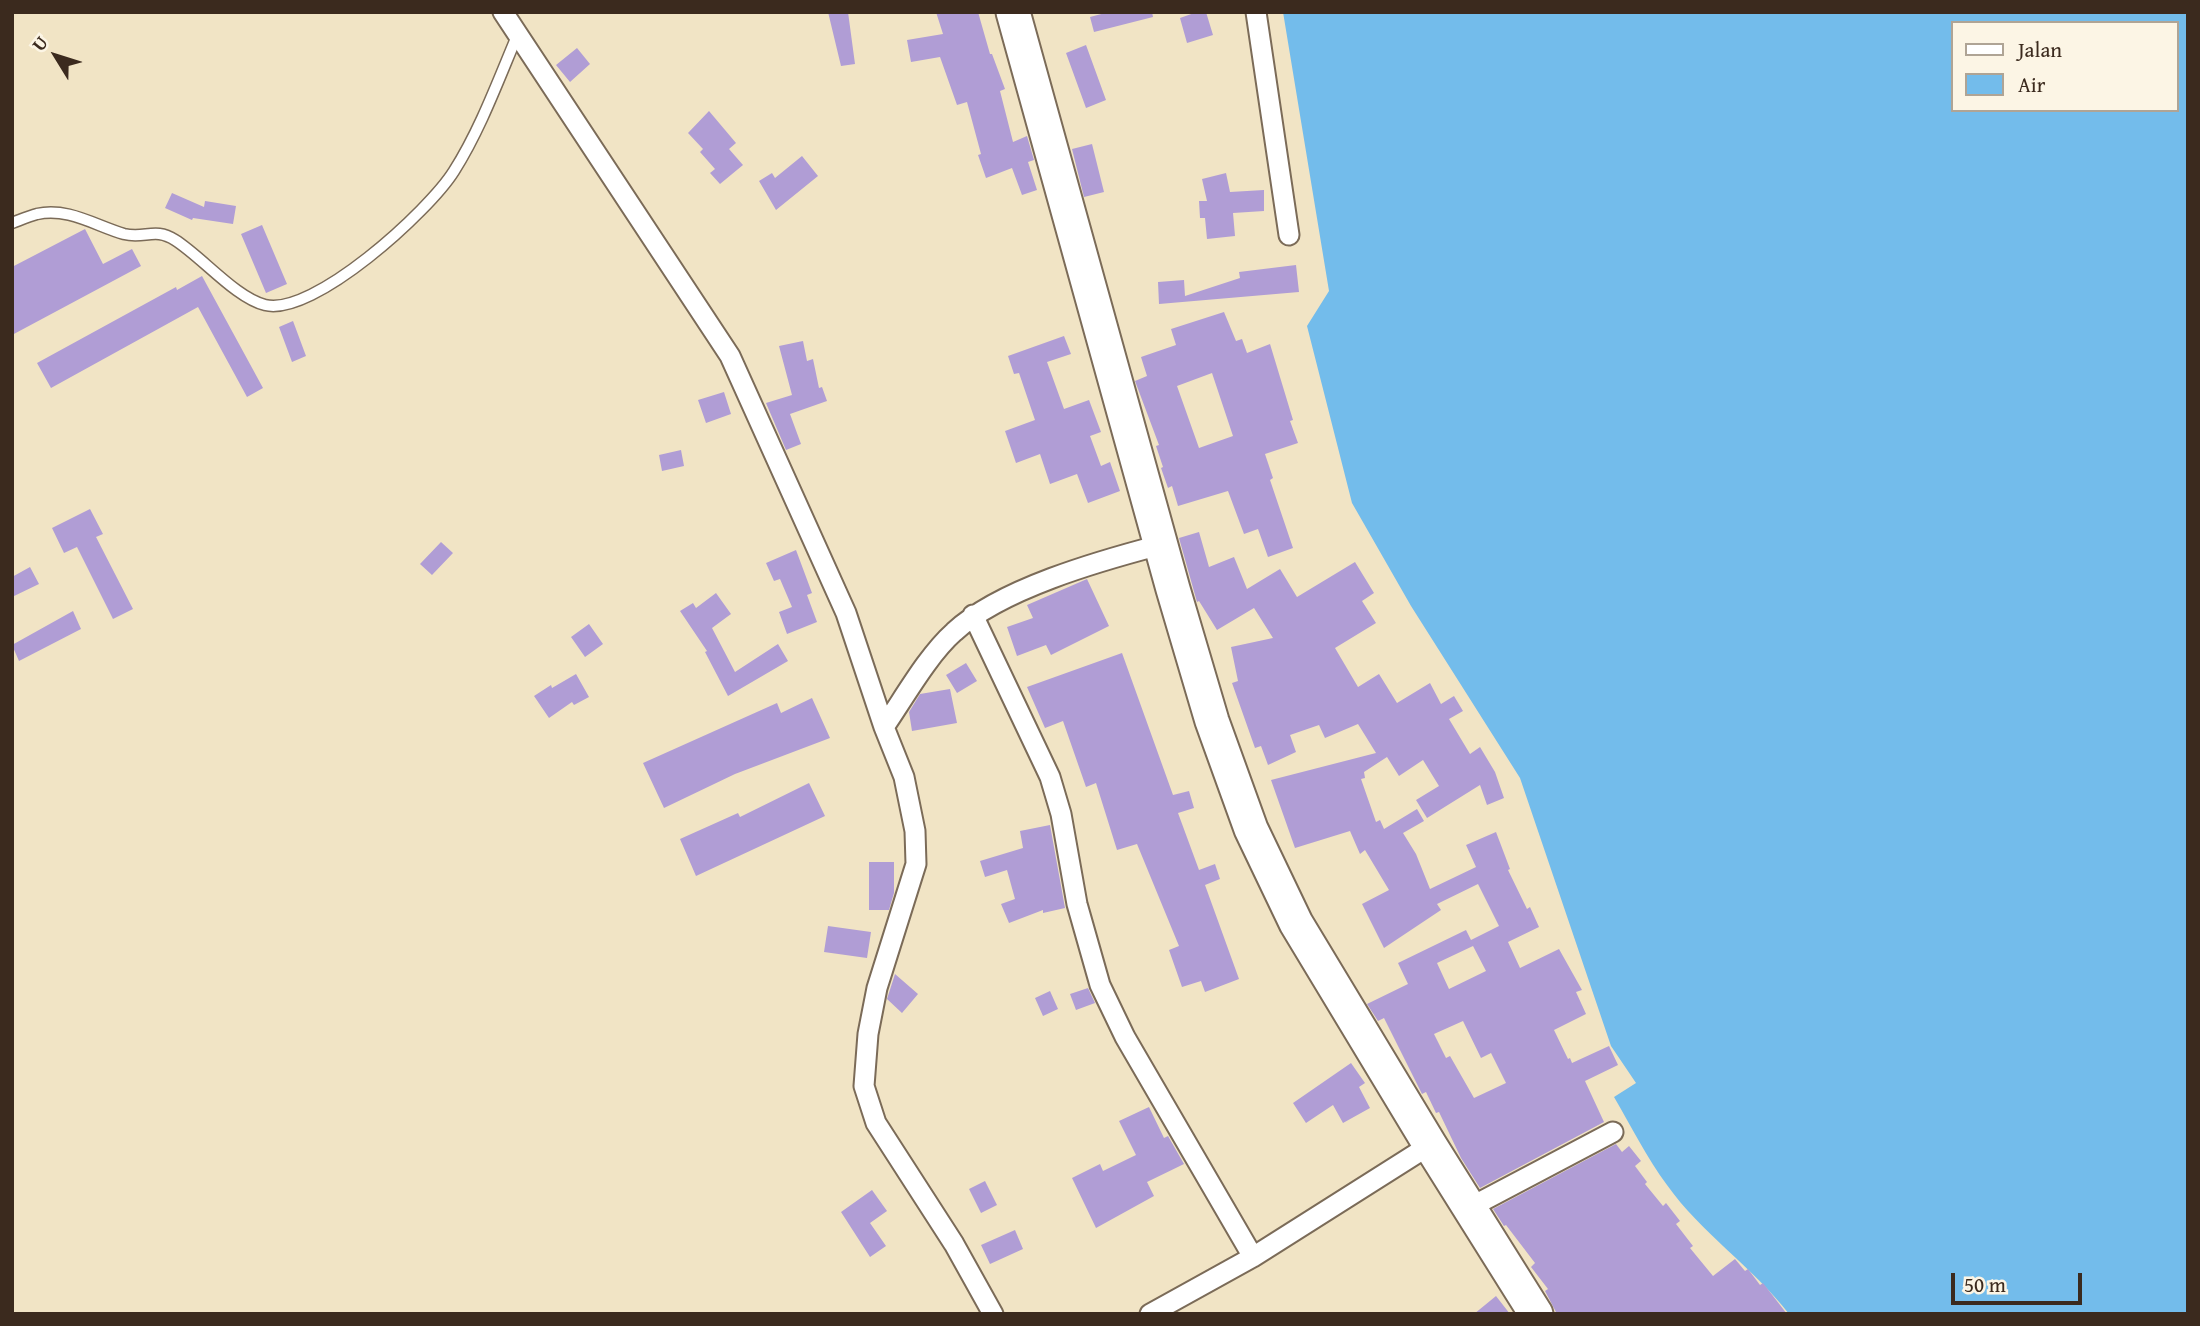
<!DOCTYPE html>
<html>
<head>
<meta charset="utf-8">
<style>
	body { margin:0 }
	#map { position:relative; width:2200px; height:1326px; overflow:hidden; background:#f1e4c5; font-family:"Gentium Book Plus",serif }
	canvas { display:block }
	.frame { position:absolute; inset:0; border:14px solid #3b2a1e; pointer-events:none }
	.legend { position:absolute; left:1951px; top:21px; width:228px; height:91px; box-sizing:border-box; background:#fcf5e5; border:2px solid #afa495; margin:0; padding:9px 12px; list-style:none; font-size:21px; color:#3b2a1e }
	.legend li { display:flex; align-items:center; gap:14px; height:35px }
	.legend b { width:35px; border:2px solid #afa495 }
	.north { position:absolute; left:21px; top:21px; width:70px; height:70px; -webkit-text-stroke:5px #fcf5e5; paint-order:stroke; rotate:308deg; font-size:19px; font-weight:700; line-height:28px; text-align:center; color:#3b2a1e }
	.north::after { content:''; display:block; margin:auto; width:24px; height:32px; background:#3b2a1e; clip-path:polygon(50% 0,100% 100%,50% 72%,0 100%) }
	.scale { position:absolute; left:1951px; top:1273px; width:131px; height:32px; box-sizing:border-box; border:4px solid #3b2a1e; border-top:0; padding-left:9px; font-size:21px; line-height:24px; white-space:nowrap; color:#3b2a1e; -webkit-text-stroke:5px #fcf5e5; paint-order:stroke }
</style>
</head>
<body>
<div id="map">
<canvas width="2200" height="1326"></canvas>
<div class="frame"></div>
<ul class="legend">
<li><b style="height:9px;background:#fff"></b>Jalan</li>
<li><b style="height:19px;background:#73bceb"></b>Air</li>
</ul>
<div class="north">U</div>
<div class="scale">50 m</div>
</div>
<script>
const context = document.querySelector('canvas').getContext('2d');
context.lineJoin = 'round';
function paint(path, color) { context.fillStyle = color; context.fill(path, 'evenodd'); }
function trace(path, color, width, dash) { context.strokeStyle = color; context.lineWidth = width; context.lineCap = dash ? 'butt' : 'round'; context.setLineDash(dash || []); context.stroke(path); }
paint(new Path2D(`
	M1283,12H2188V1314H1789C1753,1267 1701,1233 1667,1185C1647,1158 1631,1126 1614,1097L1636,1083L1611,1046L1520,778L1411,606L1352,503L1307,326L1329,291ZM1953,23H2177V110H1953Z`), '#73bceb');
paint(new Path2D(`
	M828,12H848L855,64L841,66Z
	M936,12H978L990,54H992L1005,89L1000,91L1013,142L1027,136L1034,160L1028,162L1037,190L1022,195L1012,168L986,178L978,155L981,154L967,102L957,105L940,57L911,62L907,40L943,34Z
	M1109,12H1152L1153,17L1094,32L1090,17Z
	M1197,12H1206L1213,35L1187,43L1180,18Z
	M1086,45L1106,100L1086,108L1066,53Z
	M577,48L590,64L570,82L556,65Z
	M709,111L736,143L729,149L743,165L720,184L710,173L715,169L700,152L703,149L688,133Z
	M1092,144L1104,192L1084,197L1072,149Z
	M802,156L818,176L776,210L759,181L772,173L775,178Z
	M1226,173L1230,192L1264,190V211L1233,213L1235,236L1207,239L1205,218H1200L1199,201H1207L1202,179Z
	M172,193L204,207L205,201L236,206L233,224L193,218L192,220L165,208Z
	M262,225L287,284L266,293L241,234Z
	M85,229L103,264L132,249L141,266L12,335V267Z
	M1296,265L1299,292L1159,304L1158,282L1184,280L1185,296L1240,278L1239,272Z
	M202,276L263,388L247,397L198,307L51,388L37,363L176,287L177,290Z
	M1224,312L1236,341L1242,339L1247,353L1270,344L1293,420L1290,421L1298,443L1265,454L1273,478L1270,480L1293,548L1268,557L1258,529L1244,534L1228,491L1178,506L1172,486L1168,488L1161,468L1163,467L1156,446L1159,445L1135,381L1147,376L1141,357L1176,345L1171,329ZM1212,373L1233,436L1199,448L1177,386Z
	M293,321L306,356L292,362L279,327Z
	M1064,336L1071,354L1047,362L1064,409L1089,400L1101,432L1090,436L1101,466L1110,462L1120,491L1088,503L1077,474L1050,484L1040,454L1016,463L1005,431L1035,420L1019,373L1014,374L1008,356Z
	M803,341L807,361L813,359L819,388L822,387L827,401L790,414L801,444L786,450L766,403L792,395L779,346Z
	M724,392L731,414L706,423L698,400Z
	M681,450L684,466L662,471L659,455Z
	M90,509L103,534L96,537L133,609L113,619L77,547L64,553L52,528Z
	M1199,532L1209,567L1234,557L1247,589L1280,569L1297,597L1355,562L1374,593L1362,601L1376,623L1335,648L1358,687L1379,674L1397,703L1430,683L1441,704L1454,696L1463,711L1449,719L1470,754L1480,747L1495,772L1504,798L1487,805L1480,785L1427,818L1416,800L1439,786L1423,760L1399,776L1387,757L1364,772L1365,778L1361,779L1376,822L1380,820L1384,829L1417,809L1424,821L1403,833L1416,854L1430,889L1476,867L1466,845L1496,832L1510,869L1508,870L1527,909L1530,907L1539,927L1508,942L1520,968L1559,949L1582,990L1576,992L1586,1014L1554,1030L1568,1059L1570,1058L1572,1063L1609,1046L1618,1065L1585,1081L1604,1122L1480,1188L1461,1158L1439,1112L1436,1113L1426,1092L1422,1094L1384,1018L1378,1021L1367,1004L1408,984L1398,963L1466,930L1471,940L1499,926L1478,884L1437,904L1441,910L1384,948L1362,904L1389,890L1365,850L1360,854L1350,831L1295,848L1271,780L1376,753L1358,724L1325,738L1319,725L1290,735L1296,752L1268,765L1261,746L1255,748L1232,683L1238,681L1231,647L1273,638L1254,608L1217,630L1199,601L1197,602L1179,538ZM1473,946L1486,971L1449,989L1437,963ZM1463,1021L1481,1058L1491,1053L1506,1083L1474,1098L1450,1056L1446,1058L1434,1034Z
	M441,542L453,553L432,575L420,564Z
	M796,550L812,593L807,595L817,622L787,634L779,612L792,607L780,579L774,581L766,563Z
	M30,567L39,584L12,597V577Z
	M1087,579L1109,626L1051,655L1046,645L1017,656L1007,627L1033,618L1027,605Z
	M716,593L731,614L712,628L735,672L778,644L788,661L728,696L705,652L707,651L680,611L693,603L696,608Z
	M73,611L81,629L19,661L12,645Z
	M589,624L603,644L585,657L571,637Z
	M1122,653L1173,795L1189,791L1194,808L1178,813L1199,870L1215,864L1220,879L1205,885L1239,979L1205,992L1201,981L1182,987L1169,950L1179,946L1137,844L1117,850L1096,783L1086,787L1063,721L1045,728L1027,687Z
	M966,663L977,681L957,693L946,675Z
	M576,674L589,697L574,705L572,702L549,718L534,696L551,685L552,688Z
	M950,689L957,723L912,731L909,712L920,694Z
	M812,698L830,738L735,774L664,808L643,763L777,703L781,713Z
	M809,783L825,816L696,876L680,839L738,813L740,817Z
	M1050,825L1065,908L1043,913V910L1009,923L1001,904L1015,899L1007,870L985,877L980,861L1023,848L1020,831Z
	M869,862H894V893L889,910H869Z
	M828,926L871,932L867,958L824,952Z
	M895,974L918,994L902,1013L887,999Z
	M1088,988L1095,1003L1076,1010L1070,994Z
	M1050,991L1058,1009L1043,1016L1035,998Z
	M1351,1063L1365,1083L1359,1087L1370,1108L1343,1123L1333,1105L1306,1123L1293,1103Z
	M1149,1107L1164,1138L1168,1136L1184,1164L1147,1182L1154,1196L1096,1228L1072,1178L1100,1164L1103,1171L1136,1155L1119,1121Z
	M1616,1144L1622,1152L1629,1146L1641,1161L1635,1166L1647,1182L1645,1184L1663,1206L1666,1203L1680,1221L1676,1224L1693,1246L1690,1248L1713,1276L1735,1259L1745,1271L1748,1269L1760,1285L1763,1283L1787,1314H1557L1545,1291L1548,1289L1531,1267L1535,1263L1506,1225L1504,1226L1493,1209Z
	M985,1181L997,1205L981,1213L969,1189Z
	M872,1190L887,1211L870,1223L886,1246L870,1257L841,1212Z
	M1015,1230L1023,1249L990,1264L981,1245Z
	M1496,1296L1510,1314H1474Z`), '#b09dd5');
const service = new Path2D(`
	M12,223C20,220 29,216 37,214C68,207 96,226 124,234C145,239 155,227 175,240C202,257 236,298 265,305C313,317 429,211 454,171C480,130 498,81 517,36`);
const minor = new Path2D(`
	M503,12L730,356L846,613L884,727L904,777L915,831L916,864L877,988L868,1034L864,1086L876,1123L954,1244L993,1314
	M1256,12L1289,235
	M973,615L1050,777L1061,814L1077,904L1100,985L1125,1037L1253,1257
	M884,727C904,698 928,655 954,632C1000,589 1099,561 1160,545
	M1469,1208L1613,1132
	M1150,1314L1253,1257L1430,1145`);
const trunk = new Path2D(`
	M1013,12L1173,589L1212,721L1251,829L1296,923L1430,1145L1536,1314`);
trace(service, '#7b6b58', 13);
trace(minor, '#7b6b58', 23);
trace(trunk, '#7b6b58', 37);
trace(service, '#fff', 10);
trace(minor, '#fff', 19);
trace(trunk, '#fff', 33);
</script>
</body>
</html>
